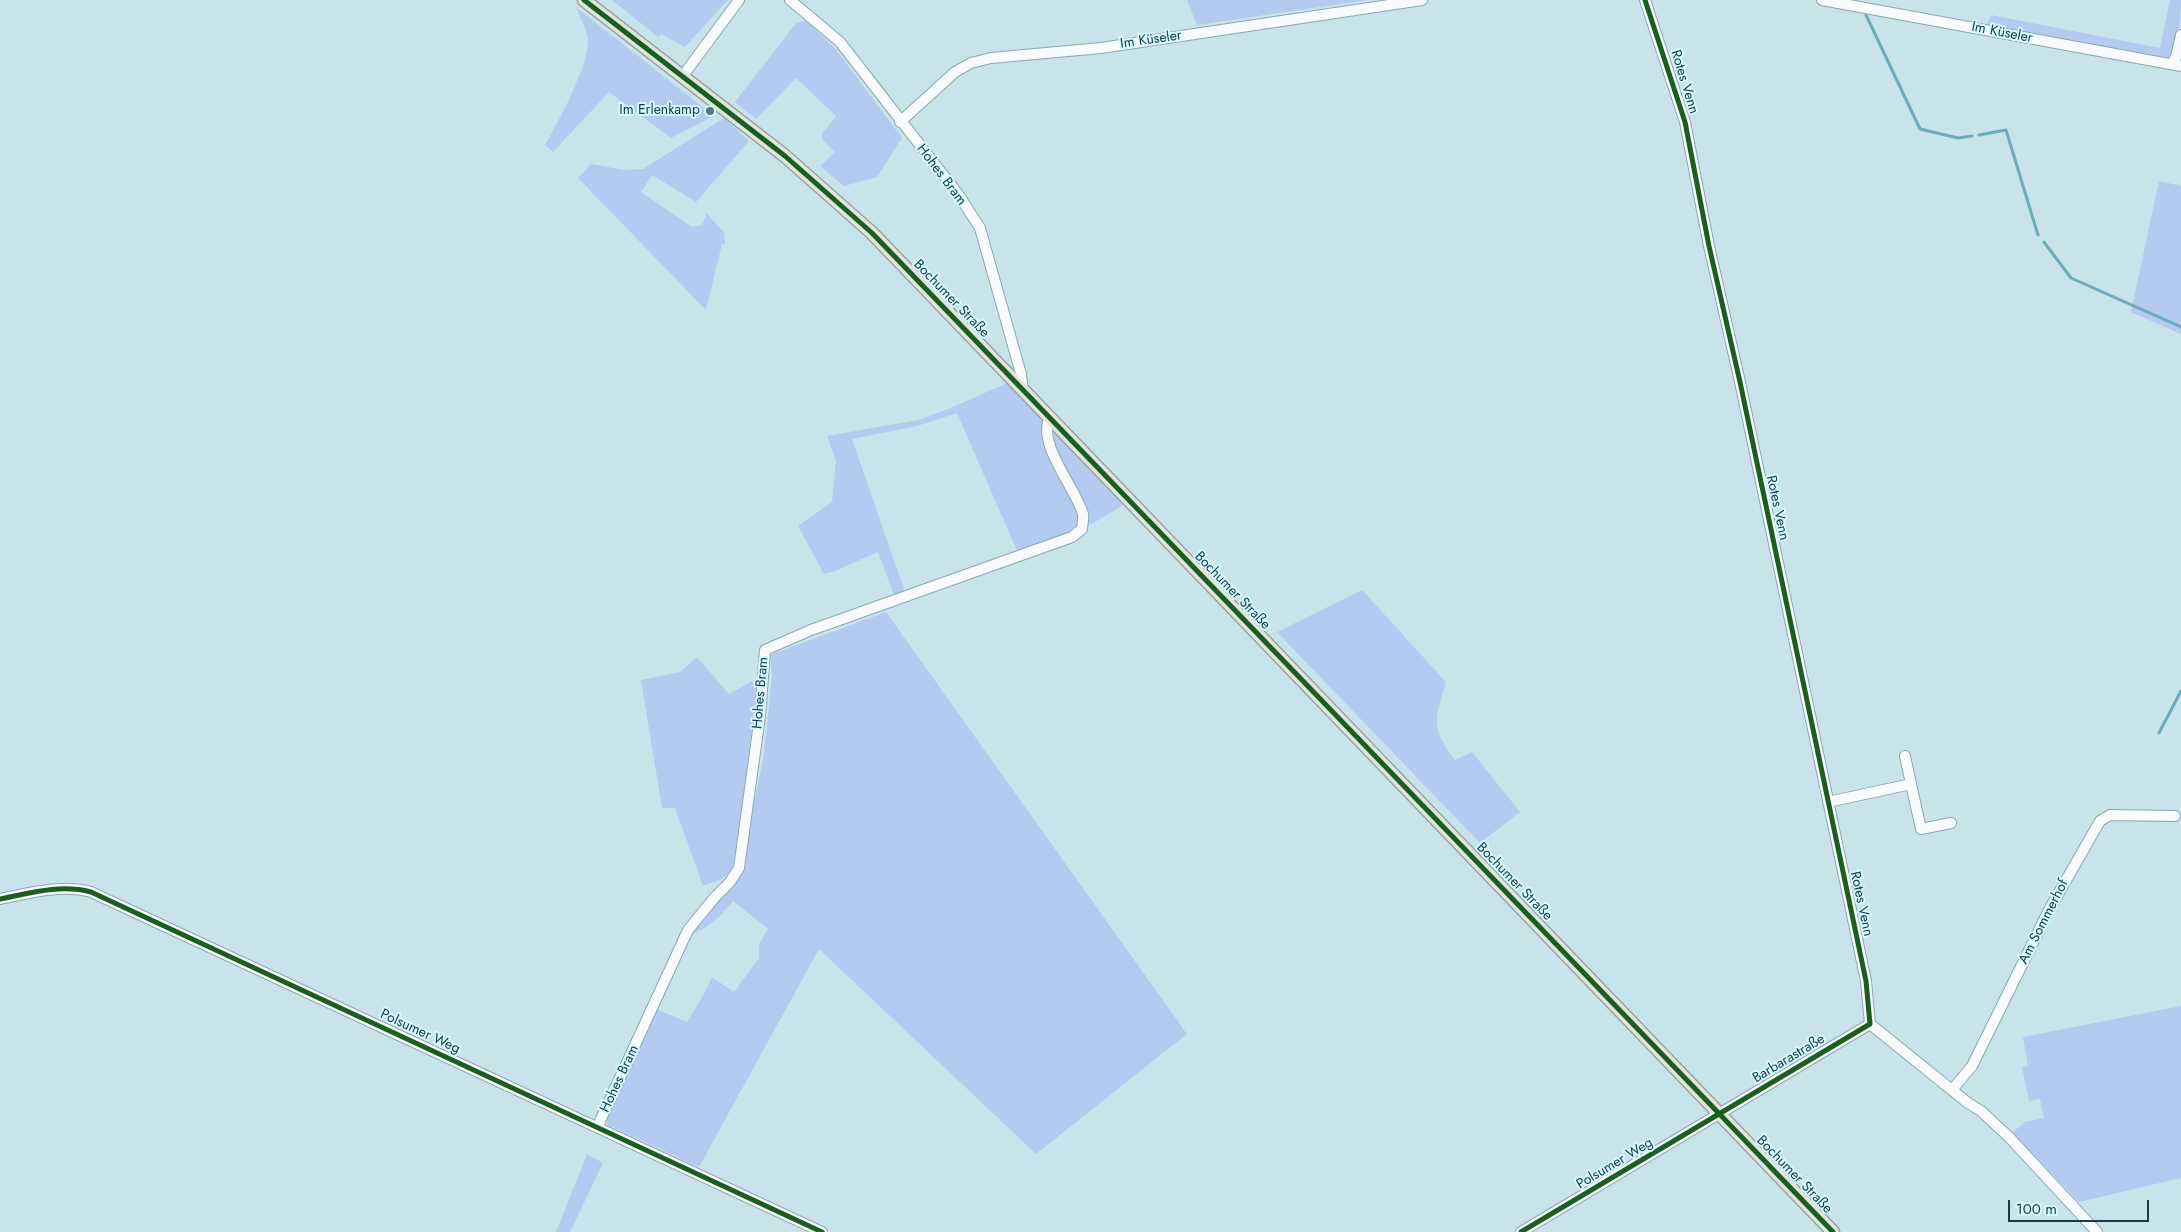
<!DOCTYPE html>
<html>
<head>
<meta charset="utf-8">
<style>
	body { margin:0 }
	#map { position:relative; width:2181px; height:1232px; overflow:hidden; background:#c8e4ea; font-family:Jost,sans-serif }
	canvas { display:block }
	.scale { position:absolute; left:2008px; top:1200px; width:141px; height:22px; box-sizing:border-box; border:2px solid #143c44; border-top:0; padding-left:6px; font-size:15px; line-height:18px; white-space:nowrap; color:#143c44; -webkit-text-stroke:4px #d5f7ff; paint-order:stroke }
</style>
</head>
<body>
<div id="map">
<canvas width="2181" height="1232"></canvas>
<div class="scale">100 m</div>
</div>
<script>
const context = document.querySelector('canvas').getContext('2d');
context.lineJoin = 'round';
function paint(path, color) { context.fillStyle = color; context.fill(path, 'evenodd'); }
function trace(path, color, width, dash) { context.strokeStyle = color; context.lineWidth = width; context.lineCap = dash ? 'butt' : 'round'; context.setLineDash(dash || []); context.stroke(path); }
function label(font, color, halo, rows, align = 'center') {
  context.font = font + ' Jost,sans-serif'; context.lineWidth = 4; context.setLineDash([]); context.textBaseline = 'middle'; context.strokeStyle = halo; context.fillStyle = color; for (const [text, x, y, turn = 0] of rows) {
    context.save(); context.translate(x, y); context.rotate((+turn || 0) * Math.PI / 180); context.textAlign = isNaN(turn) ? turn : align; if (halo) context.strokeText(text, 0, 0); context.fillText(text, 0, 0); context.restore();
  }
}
paint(new Path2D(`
	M612,0H728L685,47L661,34L658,37Z
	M1187,0H1368L1197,25Z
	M2170,0H2181C2181,20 2179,42 2170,60L1987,26L1991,15L2160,48Z
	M576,7L714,116L671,138L609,92L553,152L545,145C558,122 589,66 588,40C587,30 580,17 576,7Z
	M806,21L835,48L902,138L877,177L844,186L820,166L835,152L822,139V134L836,116L796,78L756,119L735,102L796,23Z
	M724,118L749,141L696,202L652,175L641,192L692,227L702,225L706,216L705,212L724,232L725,244H722L706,310L578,178L591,164L624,170L643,169Z
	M2159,181L2181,186V334L2131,312Z
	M1007,383L1045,420L1080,515L1078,528L1070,534L1018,553L957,413L917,426L852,439L905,592L894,595L878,552L835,571L824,574L798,526L832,502L836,461L827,436L918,420L946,410Z
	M1057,433L1125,504L1090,525C1080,505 1050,454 1054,434Z
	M1362,590L1446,682C1435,720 1430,727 1455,760L1472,752L1520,812L1480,843L1277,632Z
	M886,612L1187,1034L1036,1154L819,949L699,1167L608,1125L606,1118L656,1009L687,1022L704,994L712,977L734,992L759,958V944L768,929L733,901C720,917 709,928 689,935L739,875L764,755L772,675L770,655Z
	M697,657L729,694L758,678L737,854C730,877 726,878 703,886L675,808H662L641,680L680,672Z
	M2181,1006V1178L2079,1202L2012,1133L2025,1122L2044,1118L2040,1099L2029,1101L2022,1067L2028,1066L2023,1037Z
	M587,1154L603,1163L570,1232H556Z`), '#b4caf1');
trace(new Path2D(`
	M1866,15L1920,129L1958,138L1972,136
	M1979,135L2006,130L2038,235
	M2044,242L2071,278L2181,327
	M2159,733L2181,691`), '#6aacba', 3);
const minor = new Path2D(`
	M790,0L840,42L958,194L980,228L1021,374L1023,390
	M1645,0L1685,122L1709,246L1740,382L1866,981L1870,1024
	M1822,0L2181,66
	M2172,64L2176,57L2181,35
	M682,77L739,0
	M900,122L955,72L971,63L991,58L1101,48L1422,0
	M1905,756L1911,784
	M1828,802L1911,784L1921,829L1951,823
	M0,899C30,893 60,884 91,892L822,1232
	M1870,1024L1968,1103L1981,1111L2009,1137L2097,1232
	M1952,1090L1972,1066L2049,910L2100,821L2110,815L2175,816
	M599,1128L600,1121L688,930L715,897L730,882L739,868L760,716L765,650L811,630L1072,537L1082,529C1082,525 1084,519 1083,514C1076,488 1036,444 1050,417
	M1521,1232L1870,1024`);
const major = new Path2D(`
	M584,0L785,156L872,233L1833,1232`);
trace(minor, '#89a8af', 12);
trace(major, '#99a49b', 15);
trace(minor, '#f7fbfc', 10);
trace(major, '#e2e5df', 12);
trace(new Path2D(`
	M584,0L785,156L872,233L1833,1232
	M0,899C30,893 60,884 91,892L822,1232
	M1521,1232L1870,1024L1866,981L1740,382L1709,246L1685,122L1645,0`), '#1b5e20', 5);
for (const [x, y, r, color] of [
	[710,111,5,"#53777e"]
]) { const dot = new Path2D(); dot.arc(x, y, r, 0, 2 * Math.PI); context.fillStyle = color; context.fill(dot); trace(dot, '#d5f7ff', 2); }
label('14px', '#143c44', '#d5f7ff', [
	["Im Küseler",2002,33,11],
	["Im Küseler",1151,40,-8],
	["Rotes Venn",1684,82,73],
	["Hohes Bram",941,175,53],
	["Bochumer Straße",951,299,46],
	["Rotes Venn",1777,508,78],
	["Bochumer Straße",1232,591,46],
	["Hohes Bram",761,693,-85],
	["Bochumer Straße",1514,882,46],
	["Rotes Venn",1861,904,78],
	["Am Sommerhof",2044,922,-63],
	["Polsumer Weg",420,1032,25],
	["Barbarastraße",1789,1059,-31],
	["Hohes Bram",620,1079,-65],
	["Polsumer Weg",1615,1164,-31],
	["Bochumer Straße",1794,1175,46]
]);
label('14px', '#143c44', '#d5f7ff', [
	["Im Erlenkamp",700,111]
], 'right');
</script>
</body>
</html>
